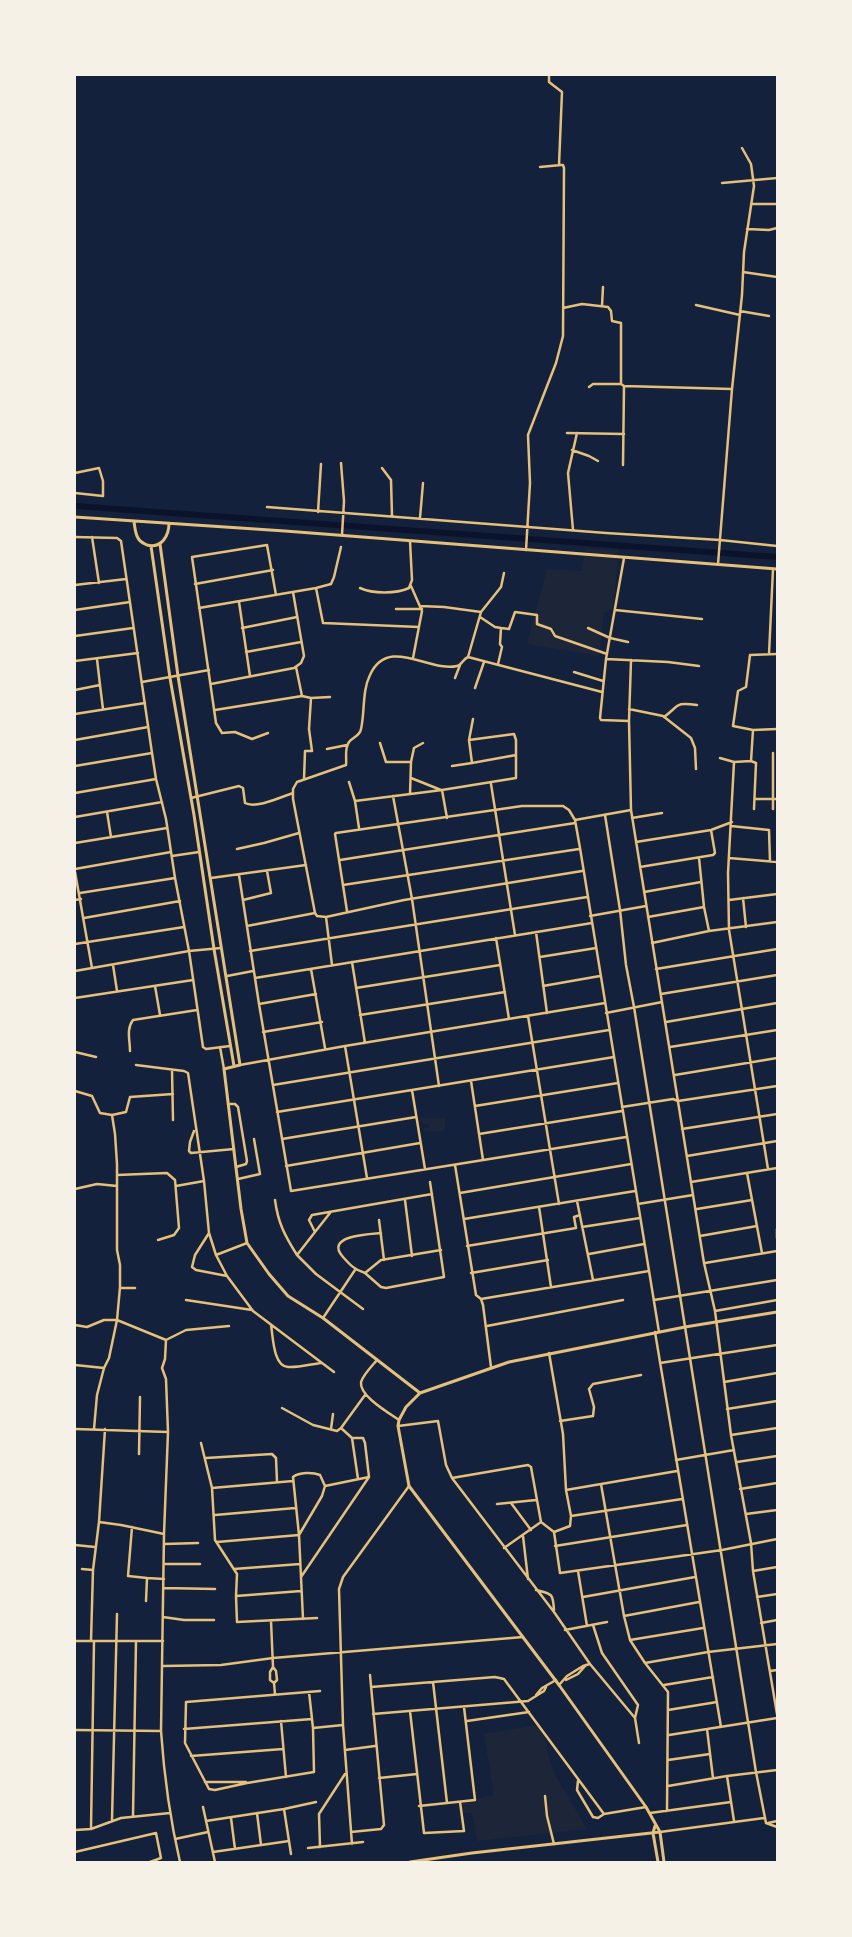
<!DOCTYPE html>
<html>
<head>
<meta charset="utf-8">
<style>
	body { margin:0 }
	#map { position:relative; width:852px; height:1937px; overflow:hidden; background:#14213d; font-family:"Fira Sans Condensed",sans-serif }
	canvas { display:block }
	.frame { position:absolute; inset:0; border:76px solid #f6f1e7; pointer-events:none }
</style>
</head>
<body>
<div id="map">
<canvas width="852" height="1937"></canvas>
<div class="frame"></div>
</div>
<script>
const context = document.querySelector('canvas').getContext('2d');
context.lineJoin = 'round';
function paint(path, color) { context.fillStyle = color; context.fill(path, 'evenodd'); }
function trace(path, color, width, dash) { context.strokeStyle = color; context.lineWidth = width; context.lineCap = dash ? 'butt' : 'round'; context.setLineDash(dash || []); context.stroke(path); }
paint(new Path2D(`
	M585,549L619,550L613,608L604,613L599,656L527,644L547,569L582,571Z
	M421,1118H446L444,1131L424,1132L423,1128L430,1127L429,1124H421Z
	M538,1725L545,1735L546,1746L553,1771L587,1829L477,1841L472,1813H461L460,1802L494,1795L484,1734Z`), '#1d2539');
trace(new Path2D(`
	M75,506L777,557`), '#0b132b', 6);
trace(new Path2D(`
	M549,75V82L562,92L559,165
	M722,183L777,178
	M751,204H777
	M747,229L769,230L777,228
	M743,272L777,277
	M696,305L740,315
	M602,306L603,287
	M563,308L582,304L608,307L611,311L612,321L621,323V384L624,386L623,465
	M740,311L769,316
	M624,386L732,389
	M589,387L593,384H621
	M567,433L624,434
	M572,450L589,456L598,461
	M341,463L344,501L342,535
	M382,468L391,480L392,516
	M75,473L99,468L103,481V496L75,493
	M267,507L606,533L720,540L777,546
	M318,512L321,464
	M420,518L423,483
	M573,530L568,473L577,433
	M75,537L117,538L121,541L152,753L156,779L166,819L175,878L189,951L203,1047L206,1049L230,1046
	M92,537L99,583
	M526,550L530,483L528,435L556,363L563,336L564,168L563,165H561L540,167
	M624,558L606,659L600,718L601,720L629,721
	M718,564L732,389L742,295L744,252L754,186L751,164L742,148
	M195,584L273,570
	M75,585L126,579
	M411,586L422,611L413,658
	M316,588L323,623L419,627
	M360,588C373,594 396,594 409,588L412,580L410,541
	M239,602L250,676
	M420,606L444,607L481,612
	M199,608L316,588L331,584L334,577L341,547
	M396,609H422
	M75,610L130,602
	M615,610L702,619
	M480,617L495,627L501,628L500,644L502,647L498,664
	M242,628L297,617
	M501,628L509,629L515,612L537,615V624L551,629L555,636L607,654
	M588,628L610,638L628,642
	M75,636L133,628
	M246,652L301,642
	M769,654L773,569
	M777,654L750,655L746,687L738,691L733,726L753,730L777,729
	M468,657L481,612L501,587L504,573
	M606,659L668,662L699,666
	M631,660L629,721L631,810L704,1263L715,1311L731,1435L751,1543L753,1571L777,1714
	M75,661L138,653
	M574,672L603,681
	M455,678L460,665
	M142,682L209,670
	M211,684L294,668L301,663L304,656L293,592
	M100,685L103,709
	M475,688L484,662
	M75,690L100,685L97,659
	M302,696L311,698L330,697
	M629,709L663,716L691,738L695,748L696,769
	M215,710L302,696L296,667
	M75,714L145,703
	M664,717C680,705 675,702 697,705
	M473,719L469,740L472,763L516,755
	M268,733L252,739L235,732L222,733L216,723L192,557L267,545L276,595
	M75,740L148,727
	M380,743L386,762H411L410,794
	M327,749L347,745
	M773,753V799H777
	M720,758L734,762
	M751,761L753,730
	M411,762L414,748L423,743
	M75,766L152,753
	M452,766L472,763
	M411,778L441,790
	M304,779L305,751H312L309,729L311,698
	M349,782L355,801L359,828
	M491,784L515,935
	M442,790L447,818
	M75,793L156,779
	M393,796L412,899L439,1086
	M191,798L239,786L243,788L245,803C256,809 281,797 293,793
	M755,799H773V809
	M355,801L442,790L516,778V740L514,734L469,740
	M754,809L756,763L751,761L734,762L728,873L729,930L768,1169
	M107,812L111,837
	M605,815L620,910L626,965L634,1007L756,1772L766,1823
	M75,817L162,802
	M632,818L662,813
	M575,820L631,810
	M731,826L769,830L770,861
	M636,842L711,830L732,822
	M75,843L167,828
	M237,849L264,843L299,833
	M172,856L199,852
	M699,858L704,907L709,931
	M729,858L777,862
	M340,860L575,823
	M640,867L713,855L715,853L711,830
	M75,869L171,852
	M75,872L92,968
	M239,875L259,1004L291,1191L626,1137
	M211,878L306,865
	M343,885L579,849
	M644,892L701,882
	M80,893L175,878
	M743,898L746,927
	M75,900L81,899
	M243,900L271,893L267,871
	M729,900L777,894
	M347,911L335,834L336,833L522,806H563L569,810L575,820L580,848L659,1332
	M315,913L293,799V789L297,782L346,765C347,758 344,749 349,742C353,737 360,736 361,729C365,712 362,691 370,675C388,635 430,673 457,666C462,665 463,659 468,657L602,692
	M315,913L317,916L326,917L404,900L582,871
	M590,916L646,906
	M326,917L332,965
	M648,917L704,907
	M84,918L180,901
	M247,926L315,913
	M536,932L547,1013
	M496,938L509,1019
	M652,943L709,931L777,922
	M75,944L184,927
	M250,951L587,897
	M540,957L596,948
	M352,962L365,1043
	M113,965L117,991
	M311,969L325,1048
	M656,969L777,949
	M75,971L189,951L221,948
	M227,976L253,971
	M255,978L592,923
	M155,986L160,1015
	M543,986L600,976
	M356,988L500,965
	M661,994L777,975
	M75,998L193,980
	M259,1004L316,994
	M606,1013L662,1002
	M360,1015L505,992
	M528,1016L559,1204
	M666,1022L777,1003
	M263,1032L322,1022
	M345,1046L367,1178
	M220,1047L224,1069
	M670,1047L777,1030
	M130,1051C130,1040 126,1029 133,1020L197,1010
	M75,1052L96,1057
	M136,1065L184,1071L188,1073L204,1181L176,1186
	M240,1065L345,1046L605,1003
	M172,1070L173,1120
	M675,1075L777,1058
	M471,1081L483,1160
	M273,1085L609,1030
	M412,1090L425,1169
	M75,1091L92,1096L100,1113L112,1115
	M228,1104H235L238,1107L247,1161L246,1164L236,1167
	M475,1106L618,1083
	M622,1107L673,1099L678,1101L777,1086
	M277,1112L614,1057
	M682,1129L777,1114
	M194,1131L190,1142L189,1151L191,1153L234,1149
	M479,1134L622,1111
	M282,1139L416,1117
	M687,1156L777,1141
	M455,1165L476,1295L481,1299L483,1305L491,1367
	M286,1166L420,1143
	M747,1173L762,1253
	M117,1175L167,1173L175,1180L179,1228L174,1235L158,1240
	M238,1179L260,1174L254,1139
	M204,1181L209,1233L216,1255L227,1276L253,1311L334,1372
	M691,1182L777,1168
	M75,1189L97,1184L117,1186
	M460,1193L631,1164
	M275,1200C278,1223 285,1236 297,1255
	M405,1200L412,1256
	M577,1201L593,1280
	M638,1204L693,1195
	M539,1207L551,1287
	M697,1209L752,1200
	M330,1213L315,1232L309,1220L312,1215L432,1194
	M464,1219L635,1191
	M379,1220L384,1260
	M582,1227L640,1218
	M777,1229V1238
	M315,1232L297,1255L316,1274L363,1309
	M209,1233L195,1255L192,1267L196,1270L227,1276
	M381,1233C368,1234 324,1236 343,1257C350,1265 355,1270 365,1273L381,1260L441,1250
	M700,1236L757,1226
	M467,1246L576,1228L574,1217L580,1215
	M589,1254L644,1244
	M216,1255L247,1243
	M705,1263L777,1251
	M365,1273L381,1287L386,1288L444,1277L430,1182
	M471,1273L548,1260
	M120,1288H135
	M481,1299L649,1271
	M186,1300L252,1310
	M654,1300L777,1280
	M715,1311L777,1300
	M323,1318L355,1270
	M75,1325L87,1327L104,1320H117L166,1340
	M271,1325C273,1336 273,1366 288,1367C298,1368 311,1364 321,1363
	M487,1326L623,1300
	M655,1332L721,1727
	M166,1340L165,1359L162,1368L166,1379L168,1432L164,1534L161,1731C164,1775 170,1819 180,1862
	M166,1340L186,1330L229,1326
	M549,1353L563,1434L566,1490L571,1516L570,1526L554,1532L560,1573L722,1550L777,1539
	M377,1360C372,1366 363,1375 361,1382C359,1396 389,1413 399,1420
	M660,1363L777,1345
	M75,1365L104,1368
	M724,1382L777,1373
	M282,1408L313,1425L337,1431L341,1428L365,1395
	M727,1409L777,1401
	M560,1421L593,1416L594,1407L589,1389L593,1384L641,1375
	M398,1426L438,1421L446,1465L452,1478L554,1612L590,1664L635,1718
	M341,1428L352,1438L358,1479
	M75,1429L168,1432
	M94,1429L97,1395L104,1368L109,1358L117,1320L120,1287V1265L117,1250V1164L115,1134L112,1115L126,1112L130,1097L173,1094
	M331,1429L333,1414
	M731,1435L777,1428
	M352,1438H363L365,1443L369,1477
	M201,1443L212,1488L215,1540L237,1574L236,1596L237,1622L317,1618
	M139,1454L140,1397
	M206,1458L272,1454L276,1458L277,1482
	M676,1460L734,1450
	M737,1462L777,1456
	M452,1478L528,1465L531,1467L541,1522L504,1548
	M601,1484L624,1616L630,1640L645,1663L668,1692L667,1811
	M325,1486L369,1477
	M212,1488L293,1481
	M740,1489L777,1483
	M566,1490L677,1471
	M511,1503L531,1530
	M497,1504L536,1500
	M746,1514L777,1510
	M215,1515L295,1508
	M571,1516L682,1499
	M99,1522L105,1429
	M541,1522L554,1532
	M132,1527L128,1576L147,1578
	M523,1536L528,1579
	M217,1542L299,1535L322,1496L325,1486
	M165,1544L198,1543
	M75,1545L95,1547
	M555,1546L687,1525
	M164,1564H200
	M82,1569L93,1570
	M234,1569L300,1564
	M578,1571L587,1626
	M753,1571L777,1567
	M301,1577L369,1477
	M164,1588L215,1589
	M536,1590C552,1594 553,1593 554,1610
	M236,1596L301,1591
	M583,1597L695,1577
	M757,1597L777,1594
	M146,1601L147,1578L164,1579
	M624,1616L699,1602
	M163,1617L184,1620H214
	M303,1619L299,1535L293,1477C299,1472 313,1472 320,1475L325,1486
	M271,1621L273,1667L276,1671L277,1680L274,1683L275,1694
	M761,1623L777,1620
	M593,1625L602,1653L638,1705L635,1718L639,1743
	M565,1630L607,1622
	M630,1640L703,1628
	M75,1641H163
	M91,1641L93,1570L99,1522L121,1525L164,1534
	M645,1663L708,1652L777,1644
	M163,1666L221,1665L273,1658L523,1637
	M273,1667L270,1672V1680L274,1683
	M770,1671L777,1670
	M566,1680L578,1674L586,1665
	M433,1682L447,1803
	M559,1685L567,1676L583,1666L590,1664
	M664,1685L713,1677
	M371,1687L495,1677L504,1679L604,1814
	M309,1692L313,1728L314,1772L247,1783L215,1790L209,1789L185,1743L186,1702L320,1691
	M536,1695L542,1688L556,1680
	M668,1710L717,1702
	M410,1711L424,1833L464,1831L460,1802
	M373,1714L528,1701L544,1691L546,1687
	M281,1721L286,1777
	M467,1721L529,1712
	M313,1728L343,1725
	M184,1729L312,1719
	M707,1729L713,1778
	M75,1730L161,1731
	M669,1735L777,1718
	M345,1750L375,1746
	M191,1756L283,1749
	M668,1760L710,1754
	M727,1776L734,1821
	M379,1778L417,1774
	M578,1781L577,1790L593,1817L598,1818L604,1814L646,1807
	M205,1782H246
	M668,1786L727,1776L777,1770
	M545,1796L547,1816L554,1844
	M419,1806L475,1800L464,1707
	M203,1807L215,1862
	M284,1809L291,1854
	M257,1813L261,1845
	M650,1813L731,1802
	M133,1816L136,1641
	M231,1818L235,1849
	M112,1820L117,1614
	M206,1821L284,1809L316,1802
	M766,1823L777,1827
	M768,1823L777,1821
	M91,1829L94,1641
	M75,1830L91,1829L121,1818L170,1813
	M351,1832L381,1829L384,1825L370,1675
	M660,1832L764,1818
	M175,1839L208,1832
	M352,1844L343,1725L339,1589L343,1577L409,1486
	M320,1847L319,1814L345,1774
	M308,1848L363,1842
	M75,1852L156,1833L161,1858L150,1862
	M213,1852L289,1841`), '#e5c07b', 2.5);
trace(new Path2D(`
	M75,517L285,531L777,569
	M134,522C135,527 135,533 138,538C140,542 143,543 147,545C162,549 169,535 169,523
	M160,544L178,676L240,1065L224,1069L241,1209L247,1243L269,1274L288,1296L323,1318L420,1393
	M151,546L170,678L194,815L214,949L234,1066
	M655,1826L653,1833L658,1862
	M410,1862L472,1853L660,1832
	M664,1862L660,1832L646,1807L559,1685L409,1486L398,1426L399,1420L406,1407L420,1393L509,1362L685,1327L777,1312`), '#e5c07b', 3);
</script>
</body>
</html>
